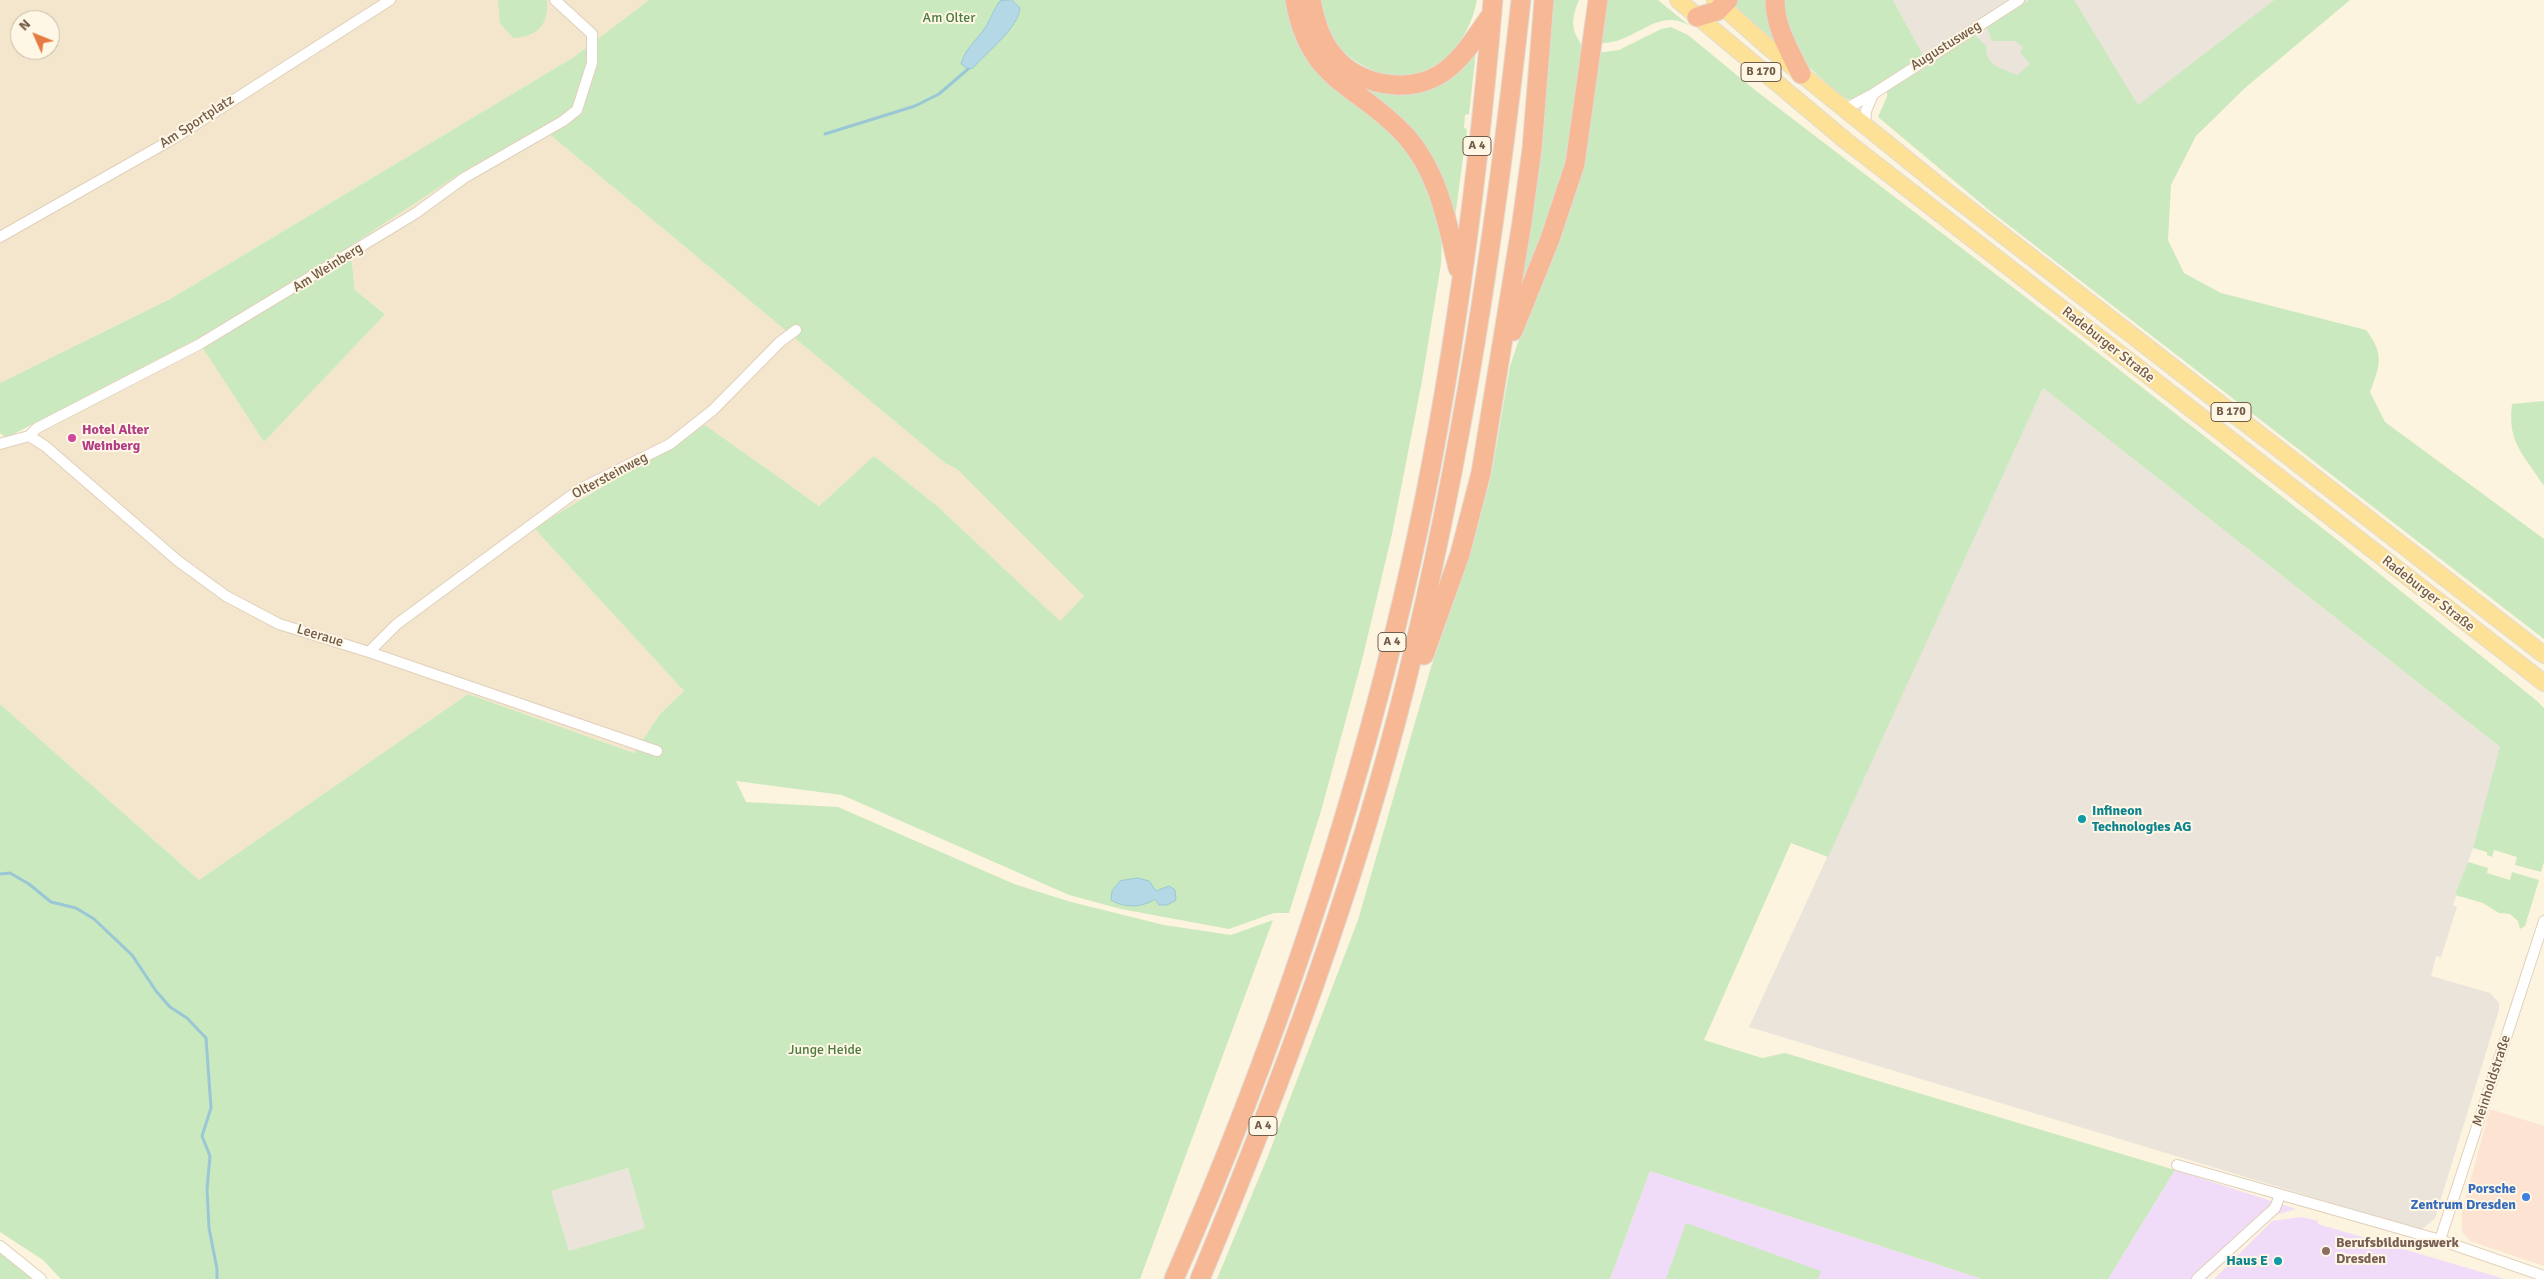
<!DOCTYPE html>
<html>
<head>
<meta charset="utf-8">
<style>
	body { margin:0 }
	#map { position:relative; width:2544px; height:1279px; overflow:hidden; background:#fcf4df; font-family:Signika,sans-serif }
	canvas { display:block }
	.north { position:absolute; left:10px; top:10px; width:50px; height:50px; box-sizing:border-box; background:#fff7e5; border:1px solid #c7b9a6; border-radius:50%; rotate:314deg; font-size:14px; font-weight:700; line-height:20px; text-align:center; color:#725b47 }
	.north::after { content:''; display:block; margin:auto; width:18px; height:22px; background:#e77942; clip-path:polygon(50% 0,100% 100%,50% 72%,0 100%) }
</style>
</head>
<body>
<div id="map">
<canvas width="2544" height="1279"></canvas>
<div class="north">N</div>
</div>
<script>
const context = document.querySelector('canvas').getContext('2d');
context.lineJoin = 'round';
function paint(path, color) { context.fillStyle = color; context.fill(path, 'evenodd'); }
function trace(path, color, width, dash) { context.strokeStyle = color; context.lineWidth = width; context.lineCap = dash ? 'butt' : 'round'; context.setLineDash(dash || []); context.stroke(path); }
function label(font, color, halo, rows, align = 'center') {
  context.font = font + ' Signika,sans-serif'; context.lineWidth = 4; context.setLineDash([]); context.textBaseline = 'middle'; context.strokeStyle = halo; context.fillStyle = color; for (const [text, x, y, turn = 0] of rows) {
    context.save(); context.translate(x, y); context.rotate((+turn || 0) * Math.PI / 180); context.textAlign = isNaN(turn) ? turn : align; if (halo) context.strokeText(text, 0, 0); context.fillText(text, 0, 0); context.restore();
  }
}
paint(new Path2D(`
	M0,0H649L574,57L170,299L0,383ZM20,20H50V50H20Z
	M542,128L945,463L957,469L1084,596L1060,621L936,505L874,456L819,506L705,425L534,528L684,691L660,714L634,753L468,694L199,880L0,704V447L19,442L30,443L36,435L204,349L264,442L385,313L355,290L350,246L461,173Z`), '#f3e6cd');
paint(new Path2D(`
	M2490,1109L2544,1126V1266L2470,1241L2462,1232V1211Z`), '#fde3d2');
paint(new Path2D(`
	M1893,0H2274L2138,106L2127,88L1878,117L1887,97V90L1928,64Z
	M2043,388L2501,748L2473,848L2453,905L2457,907L2441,957L2436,956L2431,976L2490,993L2499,1003V1010L2435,1218L2421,1230L1749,1027Z
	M628,1168L645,1228L569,1251L551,1191Z`), '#eae4db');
paint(new Path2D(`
	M2175,1170L2296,1209L2275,1215L2207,1279H2108Z
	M1650,1171L1982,1279H1610Z
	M2302,1217L2318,1221V1224L2505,1279H2214L2272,1221Z`), '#f0dcf8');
paint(new Path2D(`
	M498,0H547C549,25 537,37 513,38L500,23Z
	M649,0H1289L1424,172L1442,233L1441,264L1422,381L1392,534L1362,660L1321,811L1289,913H1274L1229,929L1121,909L1069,895L842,795L736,781L746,802L838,807L1014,884L1071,902L1164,925L1231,935L1273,920L1140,1279H61L43,1260L0,1232V704L199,880L468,694L634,753L660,714L684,691L534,528L705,425L819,506L874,456L936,505L1060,621L1084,596L957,469L945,463L542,128L461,173L350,246L355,290L385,314L264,442L197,339L6,438L0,433V383L170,299L574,57ZM628,1168L645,1228L569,1251L551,1191Z
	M1321,0H1477C1466,57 1414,98 1359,63C1346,56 1333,44 1328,30C1324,20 1322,10 1321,0Z
	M1551,0H1579C1570,21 1571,33 1586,50L1564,190L1521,290L1538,170Z
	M1607,0H1658L1691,27C1657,4 1635,46 1598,43Z
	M1735,0H1769L1785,53L1730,7Z
	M1778,0H1893L1923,55L1858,97L1850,100L1842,97L1802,61Z
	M2029,0H2074L2138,105L2274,0H2350L2245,88L2196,136L2171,185L2168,240L2184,273L2221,293L2366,330C2385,355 2380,365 2370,392L2385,422L2544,539V639L1989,210L1878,117L1887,97V90L1974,34L1986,46C1985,66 2001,68 2017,75L2030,64L2020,52L2023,47L2015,41H1992L1987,27Z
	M1671,27L1688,35L1755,90L2062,325L2340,542L2537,701L2544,708V862L2541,872L2515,865L2517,857L2494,850L2492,857L2487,855V852L2473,848L2500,747L2043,388L1828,857L1791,843L1704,1040L1762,1058L1785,1053L2175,1170L2108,1279H1982L1650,1171L1610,1279H1217L1268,1156L1358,920L1431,667L1469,557L1491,477L1510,366L1530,307L1597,53L1619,50L1661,29Z
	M1476,51L1469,114L1465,115L1464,128L1467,129L1455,217L1446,193L1334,65L1379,90Z
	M2544,401V486C2524,455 2507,443 2512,404Z
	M2468,862L2488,868L2487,873L2510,880L2512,872L2539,880L2525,926L2520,929L2518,921L2510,914L2499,913L2483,903L2455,895Z
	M1686,1223L1821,1271L1818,1279H1666Z
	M0,1253L34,1279H0Z`), '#cbe9be');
const water = new Path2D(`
	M1012,0L1020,8C1019,27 986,53 973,68L968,69L961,64C965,49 976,41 985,28C991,19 993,10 1000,1Z
	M1138,878L1149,881L1156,891L1169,886L1175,890L1176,900L1167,905H1159L1155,899C1142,908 1124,908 1111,900L1112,891L1120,881Z`);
paint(water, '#b4d8e5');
trace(water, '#9ac7d6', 1);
trace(new Path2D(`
	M825,134L915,106L939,94L968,69
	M0,874L10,873L29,884L51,902L76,908L94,919L132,955L156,991L170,1007L187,1018L206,1038L211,1108L202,1136L210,1156L207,1189L209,1228L217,1269V1279`), '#9ac7d6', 3);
const street = new Path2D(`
	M1845,109L1873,94L2019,0
	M1865,125L1866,111L1873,94
	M0,237L171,140L390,0
	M29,436L45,446L178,561L226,596L279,624L369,652L657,751
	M0,444L29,436L37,428L198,345L416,213L464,178L563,121L577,110L592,63V34L555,0
	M369,652L397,624L580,489L670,444L713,410L780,342L796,330
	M2177,1165L2440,1240L2544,1276
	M2440,1240L2544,921
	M0,1246L41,1279
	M2197,1279L2275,1208L2280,1195`);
const primary = new Path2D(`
	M1678,0L1846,141L2544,683
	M1715,0L1768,47L1941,187L2544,655`);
const highway = new Path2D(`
	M1295,0C1309,83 1357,83 1405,135C1438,171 1447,221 1458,268
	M1311,0C1315,20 1320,40 1334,56C1358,85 1406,94 1439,75C1462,61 1476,36 1492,14
	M1775,0C1775,27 1789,50 1801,74
	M1697,17L1717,11L1728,0
	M1513,331L1550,239L1575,164L1598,0
	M1424,655L1460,554L1481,473L1522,222L1532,149L1544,0
	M1174,1279C1270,1060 1348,832 1403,598C1449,403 1476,200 1493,0
	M1200,1279C1281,1084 1355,887 1406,682C1462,457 1496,230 1521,0`);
trace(street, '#e0d0bb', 12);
trace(primary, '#e0dbd7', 18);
trace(highway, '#e0dbd7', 21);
trace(street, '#fff', 10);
trace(primary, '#fce196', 16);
trace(highway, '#f7b995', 19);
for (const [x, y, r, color] of [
	[72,438,5,"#d1479c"],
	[2082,819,5,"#0f9aa8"],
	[2526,1197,5,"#3f7fe0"],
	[2326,1251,5,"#8d6e63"],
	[2278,1261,5,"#0f9aa8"]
]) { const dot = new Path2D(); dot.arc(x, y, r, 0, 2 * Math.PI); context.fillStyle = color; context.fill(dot); trace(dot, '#fff7e5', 2); }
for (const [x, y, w] of [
	[1761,72,40],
	[1477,146,28],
	[2231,412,40],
	[1392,642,28],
	[1263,1126,28]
]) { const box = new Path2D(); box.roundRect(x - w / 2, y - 9.5, w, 19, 4); context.fillStyle = '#fff7e5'; context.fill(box); trace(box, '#725b47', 1); }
label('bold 12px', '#725b47', null, [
	["B 170",1761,72],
	["A 4",1477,146],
	["B 170",2231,412],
	["A 4",1392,642],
	["A 4",1263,1126]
]);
label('14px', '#4d7d41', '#fff7e5', [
	["Am Olter",949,18],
	["Junge Heide",825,1050]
]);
label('14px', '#725b47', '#fff7e5', [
	["Augustusweg",1946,46,-32],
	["Am Sportplatz",197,122,-33],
	["Am Weinberg",328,268,-32],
	["Radeburger Straße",2108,345,38],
	["Oltersteinweg",610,476,-28],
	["Radeburger Straße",2428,594,38],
	["Leeraue",320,636,17],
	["Meinholdstraße",2492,1081,-72]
]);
label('bold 14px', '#b23c85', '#fff7e5', [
	["Hotel Alter",82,430],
	["Weinberg",82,446]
], 'left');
label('bold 14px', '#0d838f', '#fff7e5', [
	["Infineon",2092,811],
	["Technologies AG",2092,827],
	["Haus E",2268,1261,"right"]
], 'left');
label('bold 14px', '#366cbe', '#fff7e5', [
	["Porsche",2516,1189],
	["Zentrum Dresden",2516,1205]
], 'right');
label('bold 14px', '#785e54', '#fff7e5', [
	["Berufsbildungswerk",2336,1243],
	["Dresden",2336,1259]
], 'left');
</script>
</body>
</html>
